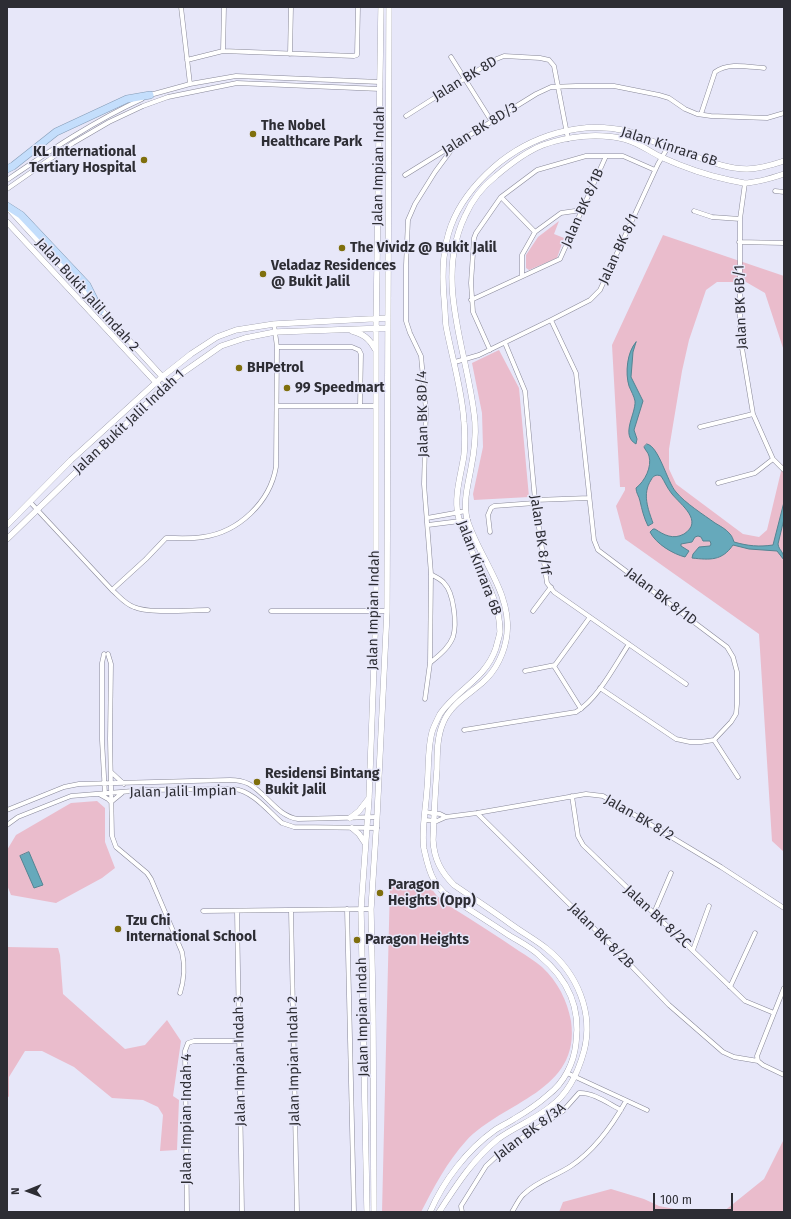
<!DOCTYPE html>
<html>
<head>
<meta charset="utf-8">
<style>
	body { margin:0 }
	#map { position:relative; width:791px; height:1219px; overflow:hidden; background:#e7e7f9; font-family:"Fira Sans",sans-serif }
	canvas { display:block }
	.frame { position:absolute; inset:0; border:8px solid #2d2d34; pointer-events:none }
	.north { position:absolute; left:8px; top:1171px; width:40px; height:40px; -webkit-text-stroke:3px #e7e7f9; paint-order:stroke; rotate:269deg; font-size:11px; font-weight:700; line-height:16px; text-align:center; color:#2d2d34 }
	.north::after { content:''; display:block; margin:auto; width:14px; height:18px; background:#2d2d34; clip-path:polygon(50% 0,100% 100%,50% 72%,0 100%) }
	.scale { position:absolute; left:653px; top:1193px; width:80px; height:18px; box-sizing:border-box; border:2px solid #2d2d34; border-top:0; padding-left:5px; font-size:12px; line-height:14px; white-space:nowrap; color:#2d2d34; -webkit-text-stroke:3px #e7e7f9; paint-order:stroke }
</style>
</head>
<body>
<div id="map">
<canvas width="791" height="1219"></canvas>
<div class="frame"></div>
<div class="north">N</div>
<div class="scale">100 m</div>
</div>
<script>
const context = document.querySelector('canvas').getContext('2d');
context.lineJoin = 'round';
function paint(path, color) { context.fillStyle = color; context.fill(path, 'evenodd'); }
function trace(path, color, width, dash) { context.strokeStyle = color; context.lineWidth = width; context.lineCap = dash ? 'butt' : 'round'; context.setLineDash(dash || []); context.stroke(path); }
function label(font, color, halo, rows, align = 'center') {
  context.font = font + ' "Fira Sans",sans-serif'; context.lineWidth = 3; context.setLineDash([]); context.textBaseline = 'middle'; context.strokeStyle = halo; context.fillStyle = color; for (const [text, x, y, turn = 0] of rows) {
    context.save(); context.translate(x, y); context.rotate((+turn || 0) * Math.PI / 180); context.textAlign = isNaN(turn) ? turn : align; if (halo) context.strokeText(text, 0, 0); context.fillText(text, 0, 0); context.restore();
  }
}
paint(new Path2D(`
	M559,221L554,234L564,238L557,258L529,270L526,268V255L538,237Z
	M663,235L784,276V351L765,293L746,282H717L706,290L689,340L682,371L669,449V469L676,484L743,534L759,537L767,530L784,459V852L772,841L759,634L625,539L616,506L625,490V487H620L612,345Z
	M499,350L519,388L529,497L474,500L473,494L483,447L482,413L472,363Z
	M97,801L105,808V842L115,868L102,878L56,903L11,895L7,885V850L16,835L71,803Z
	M390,883L428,884L437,896L451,907C474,921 497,936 519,951C527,956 535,961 542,967C558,982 567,1000 571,1021C581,1092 503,1101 466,1141C447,1162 434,1187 421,1212H382Z
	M7,947L58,948L60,955L63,994L125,1049L145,1045L167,1020L181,1041L173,1096L179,1100L177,1150L160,1151L163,1115L158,1107L143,1100L112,1098L74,1067L42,1051H25L9,1077V1097L7,1096Z
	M784,1139V1212H723L764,1179Z
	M611,1189L644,1199L659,1206L690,1212H559L563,1202Z`), '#eabccc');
const water = new Path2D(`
	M636,342L633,352L631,377L643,401L634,430L637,439L636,444C620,435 636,414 635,401C634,396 631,391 629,386C625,373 627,352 636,342Z
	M647,444C659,446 667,482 676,492C685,503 704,515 715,523C720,526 726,529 730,534C732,536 733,539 734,542C748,546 759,547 773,545L784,502V519L778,544C779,551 784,551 784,560L777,551L749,549L733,545C722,561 710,560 692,558L693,554L699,547L710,546L711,544L710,541H703L701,537L698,536L695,537L692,542L681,544V546L689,551L685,557C673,554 656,544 650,532L653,529H655C664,535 673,540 684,534C704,521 681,505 672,494C667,488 665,482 661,476C656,474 653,476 651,480C642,494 648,509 653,523L648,526C644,518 642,510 640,501C639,496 636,493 636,488C645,481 652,467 649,456C648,452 645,450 644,447Z
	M29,852L43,885L34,888L20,856Z`);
paint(water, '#66a9bb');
trace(water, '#558492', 1);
const minor = new Path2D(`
	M181,7L190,84
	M223,51L224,7
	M290,54L291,7
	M451,57L492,122
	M187,60L223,51L354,56L357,55L358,7
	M150,95L190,84L236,76L380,82
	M701,114L715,72C728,62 749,67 764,68
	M406,116L494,60L504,56L540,58L549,60L554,66L568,139
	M405,175L536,94L551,87L576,86H614L659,95L669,98L685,109L697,114L711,116L767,118L784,113
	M7,180C51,150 94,121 142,99
	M745,183L740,219V336L753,414L773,459L784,470
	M7,189L73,143L109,122L143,106L168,97L237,83L380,89
	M775,191L784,192
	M501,197L535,232
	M694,211L712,217L740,219
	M739,242L784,243
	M522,276V255L535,232L561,213L582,210
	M471,300L560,259L606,156
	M551,320L576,373L594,540L598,550L727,647L733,657L737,672V704L736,714L731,722L714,740L701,742H690L676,739L600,688
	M505,343L525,391L535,500L547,583L554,592L686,684
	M277,347H352L359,350L361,354L360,406
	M490,350L473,312L471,283L474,238L476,233L501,197L537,170L586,156H623L655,170
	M455,362L479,355L551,320L590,300L600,290L658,164L668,147
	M277,406H376
	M700,427L753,414
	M718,483L755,473L773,459
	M535,500L589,498
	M30,502L112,590C119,596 125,604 134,607C150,614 190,610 208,610
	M427,518L466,511
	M428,525L468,520
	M490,532L488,515L491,508L494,506L535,503
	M112,590L146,559L166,538C178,538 191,539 203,537C239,532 270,502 276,467L277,347L274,324
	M271,611H387
	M533,611L551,587
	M104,654L102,663V740L105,794
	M108,654L111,664L110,739L112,836L116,847L147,873L151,879L182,952C185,965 184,981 180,993
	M430,663C438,656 449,648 453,637C457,624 454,593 444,583C441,579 435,577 431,574
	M554,666L581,709
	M525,671L555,665L590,617
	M425,699L430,663L431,574L424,484L426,410L421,356L410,333L406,321V265L408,220L415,204L435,172L455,145
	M464,730L576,712C598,699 615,665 629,644
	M714,740L738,777
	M111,772L124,784
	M99,794L108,799L111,802L122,793
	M572,796L578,836L583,845L745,1001L774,1013
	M7,810L64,787L79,784L230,780C237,780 243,781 249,784C267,794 277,816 298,819L377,817
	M425,812L440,814L446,817
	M477,813L617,951L669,1005L723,1052L734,1057L758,1061
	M425,820L437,821L446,817L477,813L586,794L603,796L721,867L784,908
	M7,825L18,817L71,796L145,790L234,789C253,791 268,811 282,823L294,827L377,828
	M347,909L354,1212
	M291,910L297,1212
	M203,911L371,909
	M237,911L242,1212
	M654,913L671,873
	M693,950L709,906
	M730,987L755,933
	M758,1061L757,1056L784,988
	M758,1061L763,1065L784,1075
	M567,1073L647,1110
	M187,1212L185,1051L188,1043L194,1041H239
	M462,1212L461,1206L486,1166L502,1151L563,1111L579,1093C593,1092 609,1104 621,1110
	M512,1212C516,1206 519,1198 524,1194C537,1181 556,1176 571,1166C595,1150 612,1126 626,1101`);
const tertiary = new Path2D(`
	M9,209L168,383
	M7,222L162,389
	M352,331C363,334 369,338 375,349
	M7,525L71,460L162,377L191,354L217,337L236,330L274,324L388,318
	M7,539L168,383L221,346L245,338L275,332L388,328
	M350,818L359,811L369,798
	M352,828L359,834L365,843
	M367,1212L361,909L369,798L376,611V329L381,7
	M374,1212L373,1014L371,909L377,817L387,611L389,7
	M430,1212C444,1180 467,1150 495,1130C501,1126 508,1123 514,1119C526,1112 538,1104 548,1095C564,1083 574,1063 576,1043C581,1007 568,979 540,956C531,947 518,941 507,934C486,920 465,907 444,893C441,889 436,885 434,880C429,872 426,858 424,849C421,832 426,807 427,789C429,772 427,745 433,729C435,724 438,718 440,714C457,689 485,680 496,648C497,643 499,638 500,632C500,590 467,555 458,515C454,495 461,475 464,455C465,445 465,433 464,422C462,389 452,358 446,326C445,317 445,307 444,298C439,242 451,205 494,167C530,136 580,120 627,131C634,133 641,136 647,139C661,145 674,150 688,154C706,160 727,169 747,169C759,169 772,165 784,161
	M439,1212C456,1186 473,1159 498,1139C514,1127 534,1120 550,1107C568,1094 578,1073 584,1051C594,1013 577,973 547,949C536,940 523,933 512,925C493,911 473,898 454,885C441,872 434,859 433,840C434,816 435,793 437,769C437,754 437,737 443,723C450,705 468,695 482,683C496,671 505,652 507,634C512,593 478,556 467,519C463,501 468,485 471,468C474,453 476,437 475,422C469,353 433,283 465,216C472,200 482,187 496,176C510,164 525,152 543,145C568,136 598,133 624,139C637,142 649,151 661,157C683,167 705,175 729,180C734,181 739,182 744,183C757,183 772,178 784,174`);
const trunk = new Path2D(`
	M7,169L13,166L56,132L127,99L150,95
	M7,206L21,215L87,285L100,311`);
trace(minor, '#888898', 5);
trace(tertiary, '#888898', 6);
trace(trunk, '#859bb5', 8);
trace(minor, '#fff', 4);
trace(tertiary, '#fff', 5.5);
trace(trunk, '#c4defc', 7);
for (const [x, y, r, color] of [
	[253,134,4,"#7f6f0d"],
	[144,160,4,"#7f6f0d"],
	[342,248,4,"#7f6f0d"],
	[263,274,4,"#7f6f0d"],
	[239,368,4,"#7f6f0d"],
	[287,388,4,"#7f6f0d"],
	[257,782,4,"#7f6f0d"],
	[380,893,4,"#7f6f0d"],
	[118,929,4,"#7f6f0d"],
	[357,940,4,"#7f6f0d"]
]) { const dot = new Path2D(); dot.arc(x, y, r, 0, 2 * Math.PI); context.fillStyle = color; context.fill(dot); trace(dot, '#e7e7f9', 1.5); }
label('14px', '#2d2d34', '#e7e7f9', [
	["Jalan BK 8D",465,79,-31],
	["Jalan BK 8D/3",480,129,-32],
	["Jalan Kinrara 6B",669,147,18],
	["Jalan Impian Indah",379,166,-89],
	["Jalan BK 8/1B",583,208,-66],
	["Jalan BK 8/1",619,249,-65],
	["Jalan Bukit Jalil Indah 2",87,295,48],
	["Jalan BK 6B/1",741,307,-92],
	["Jalan BK 8D/4",423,414,-91],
	["Jalan Bukit Jalil Indah 1",129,422,-43],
	["Jalan BK 8/1f",540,535,82],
	["Jalan Kinrara 6B",479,568,69],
	["Jalan BK 8/1D",661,597,37],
	["Jalan Impian Indah",374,610,-89],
	["Jalan Jalil Impian",183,792,-1],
	["Jalan BK 8/2",639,818,30],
	["Jalan BK 8/2C",657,917,43],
	["Jalan BK 8/2B",601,936,45],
	["Jalan Impian Indah",363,1017,-91],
	["Jalan Impian Indah 3",240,1061,-91],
	["Jalan Impian Indah 2",294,1061,-91],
	["Jalan Impian Indah 4",187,1119,-90],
	["Jalan BK 8/3A",530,1132,-37]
]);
label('bold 14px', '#2d2d34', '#e7e7f9', [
	["The Nobel",261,126],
	["Healthcare Park",261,142],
	["KL International",136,152,"right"],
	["Tertiary Hospital",136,168,"right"],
	["The Vividz @ Bukit Jalil",350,248],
	["Veladaz Residences",271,266],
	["@ Bukit Jalil",271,282],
	["BHPetrol",247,368],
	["99 Speedmart",295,388],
	["Residensi Bintang",265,774],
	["Bukit Jalil",265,790],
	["Paragon",388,885],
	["Heights (Opp)",388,901],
	["Tzu Chi",126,921],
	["International School",126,937],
	["Paragon Heights",365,940]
], 'left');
</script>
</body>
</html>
